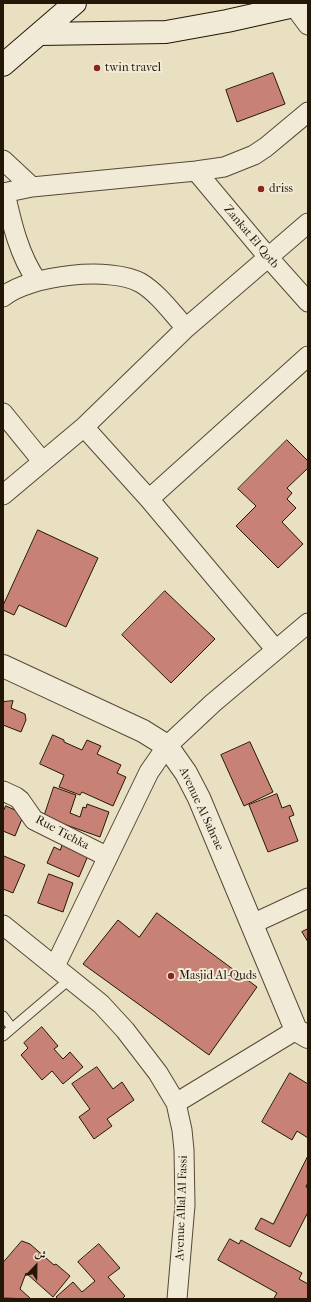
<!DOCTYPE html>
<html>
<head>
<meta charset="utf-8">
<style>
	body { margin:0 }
	#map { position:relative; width:311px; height:1302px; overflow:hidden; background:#e9dfc1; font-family:"IM FELL French Canon",Amiri,serif }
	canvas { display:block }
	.frame { position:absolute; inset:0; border:4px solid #251708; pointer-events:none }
	.north { position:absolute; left:16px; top:1246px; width:40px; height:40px; -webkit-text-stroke:3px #f1ead7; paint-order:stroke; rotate:22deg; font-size:11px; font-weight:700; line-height:16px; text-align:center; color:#251708 }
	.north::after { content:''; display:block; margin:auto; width:14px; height:18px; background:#251708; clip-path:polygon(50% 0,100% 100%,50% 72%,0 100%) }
</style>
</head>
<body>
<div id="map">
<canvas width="311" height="1302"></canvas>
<div class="frame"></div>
<div class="north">ش</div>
</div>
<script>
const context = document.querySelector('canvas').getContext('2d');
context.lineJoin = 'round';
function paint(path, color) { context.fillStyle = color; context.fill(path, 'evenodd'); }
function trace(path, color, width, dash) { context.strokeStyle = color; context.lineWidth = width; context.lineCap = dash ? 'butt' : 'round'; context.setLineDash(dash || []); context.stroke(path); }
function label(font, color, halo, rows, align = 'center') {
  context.font = font + ' "IM FELL French Canon",serif'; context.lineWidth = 4; context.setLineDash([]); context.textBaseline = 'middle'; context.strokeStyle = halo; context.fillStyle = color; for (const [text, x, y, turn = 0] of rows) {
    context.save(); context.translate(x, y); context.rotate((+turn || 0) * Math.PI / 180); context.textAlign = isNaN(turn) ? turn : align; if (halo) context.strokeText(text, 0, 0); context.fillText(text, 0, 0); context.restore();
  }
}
const building = new Path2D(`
	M273,73L285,104L237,122L226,90Z
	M287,440L308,461V468L287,488L292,493L287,499L296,508L282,522L303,544L278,568L236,526L256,506L238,489Z
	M38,530L98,558L66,627L19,605L14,615L3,610V606Z
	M165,591L215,639L171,683L122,635Z
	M13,701L11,708L25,714L26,720L21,732L3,725V702Z
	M53,735L64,740V742L82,750L87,740L101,746L97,754L121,765L117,773L126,777L113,806L82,792L80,795L59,787L64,775L40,764Z
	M250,742L273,792L244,806L221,755Z
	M54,787L76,795L70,813L80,817L83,807L86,808L87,804L109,812L100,837L44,817Z
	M277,794L282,808L290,805L294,815L289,817L298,841L268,852L249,805Z
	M6,806L24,814L15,836L3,831V812Z
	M64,840L90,851L79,877L47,863L54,847L60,850Z
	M4,856L25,865L13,893L3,889Z
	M49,874L73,883L63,912L38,903Z
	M157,913L257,987L209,1055L83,964L118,920L139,937Z
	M308,929V942L302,932Z
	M42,1027L58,1046L54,1049L63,1059L70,1052L83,1067L63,1084L52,1071L42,1080L21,1055L28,1048L24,1043Z
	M97,1067L113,1089L122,1082L134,1100L107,1119L112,1126L94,1139L79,1117L90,1109L72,1084Z
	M290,1073L308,1084V1138L297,1131L292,1140L262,1122Z
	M308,1156V1182L306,1187L308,1188V1212L290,1247L255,1229L261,1218L273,1224Z
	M230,1239L239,1244L241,1240L302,1273L299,1279L308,1284V1299H276L274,1298L277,1293L218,1260Z
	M22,1241L30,1244L54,1265L56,1264L70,1276L53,1297L26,1273L20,1289L31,1299L3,1298V1263Z
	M99,1244L120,1268L108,1277L125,1296L122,1299H58L56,1297L73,1282L82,1292L95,1281L78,1262Z`);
paint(building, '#c88175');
trace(building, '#251708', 1);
const service = new Path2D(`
	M3,1016L12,1028
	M3,1036L70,979`);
const minor = new Path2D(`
	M294,6L308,25
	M3,160L32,187
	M196,171L268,257L308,302
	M3,193L32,187L196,171L224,167L254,155L266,147L308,112
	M5,193C12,224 19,255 37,281
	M3,297C29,275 111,266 141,283C159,294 172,313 186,328
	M3,413L42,461
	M84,427L149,499L276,650
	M3,495L84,427L186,328L308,223
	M149,499L308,356
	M3,791L16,797L20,800L34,820L108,857
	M252,924L308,898
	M3,925L101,1004L125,1030L158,1073L176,1103L182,1130L184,1150L185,1205L177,1299
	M55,966L149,772L167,746L213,703L308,623
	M176,1103L296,1030`);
const tertiary = new Path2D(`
	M3,666L143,731L167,746L186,773L199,798L296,1030L308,1037`);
const secondary = new Path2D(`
	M39,34L166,32L227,21L294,6L301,3
	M3,65L75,3`);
trace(service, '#564936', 11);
trace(minor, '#564936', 21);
trace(tertiary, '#564936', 24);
trace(secondary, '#251708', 24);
trace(service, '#f1ead7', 9);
trace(minor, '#f1ead7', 19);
trace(tertiary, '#f1ead7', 22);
trace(secondary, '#f1ead7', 22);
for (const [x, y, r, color] of [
	[97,68,4,"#8f2418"],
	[261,189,4,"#8f2418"],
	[171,976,4,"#8f2418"]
]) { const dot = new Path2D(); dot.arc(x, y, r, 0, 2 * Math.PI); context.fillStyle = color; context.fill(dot); trace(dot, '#f1ead7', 1.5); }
label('12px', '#251708', '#f1ead7', [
	["twin travel",105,68],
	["driss",269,189],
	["Masjid Al-Quds",179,976]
], 'left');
label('12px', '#251708', '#f1ead7', [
	["Zankat El Qotb",251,237,50],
	["Avenue Al Sahrae",201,809,65],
	["Rue Tichka",62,833,28],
	["Avenue Allal Al Fassi",182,1208,-88]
]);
</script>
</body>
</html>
